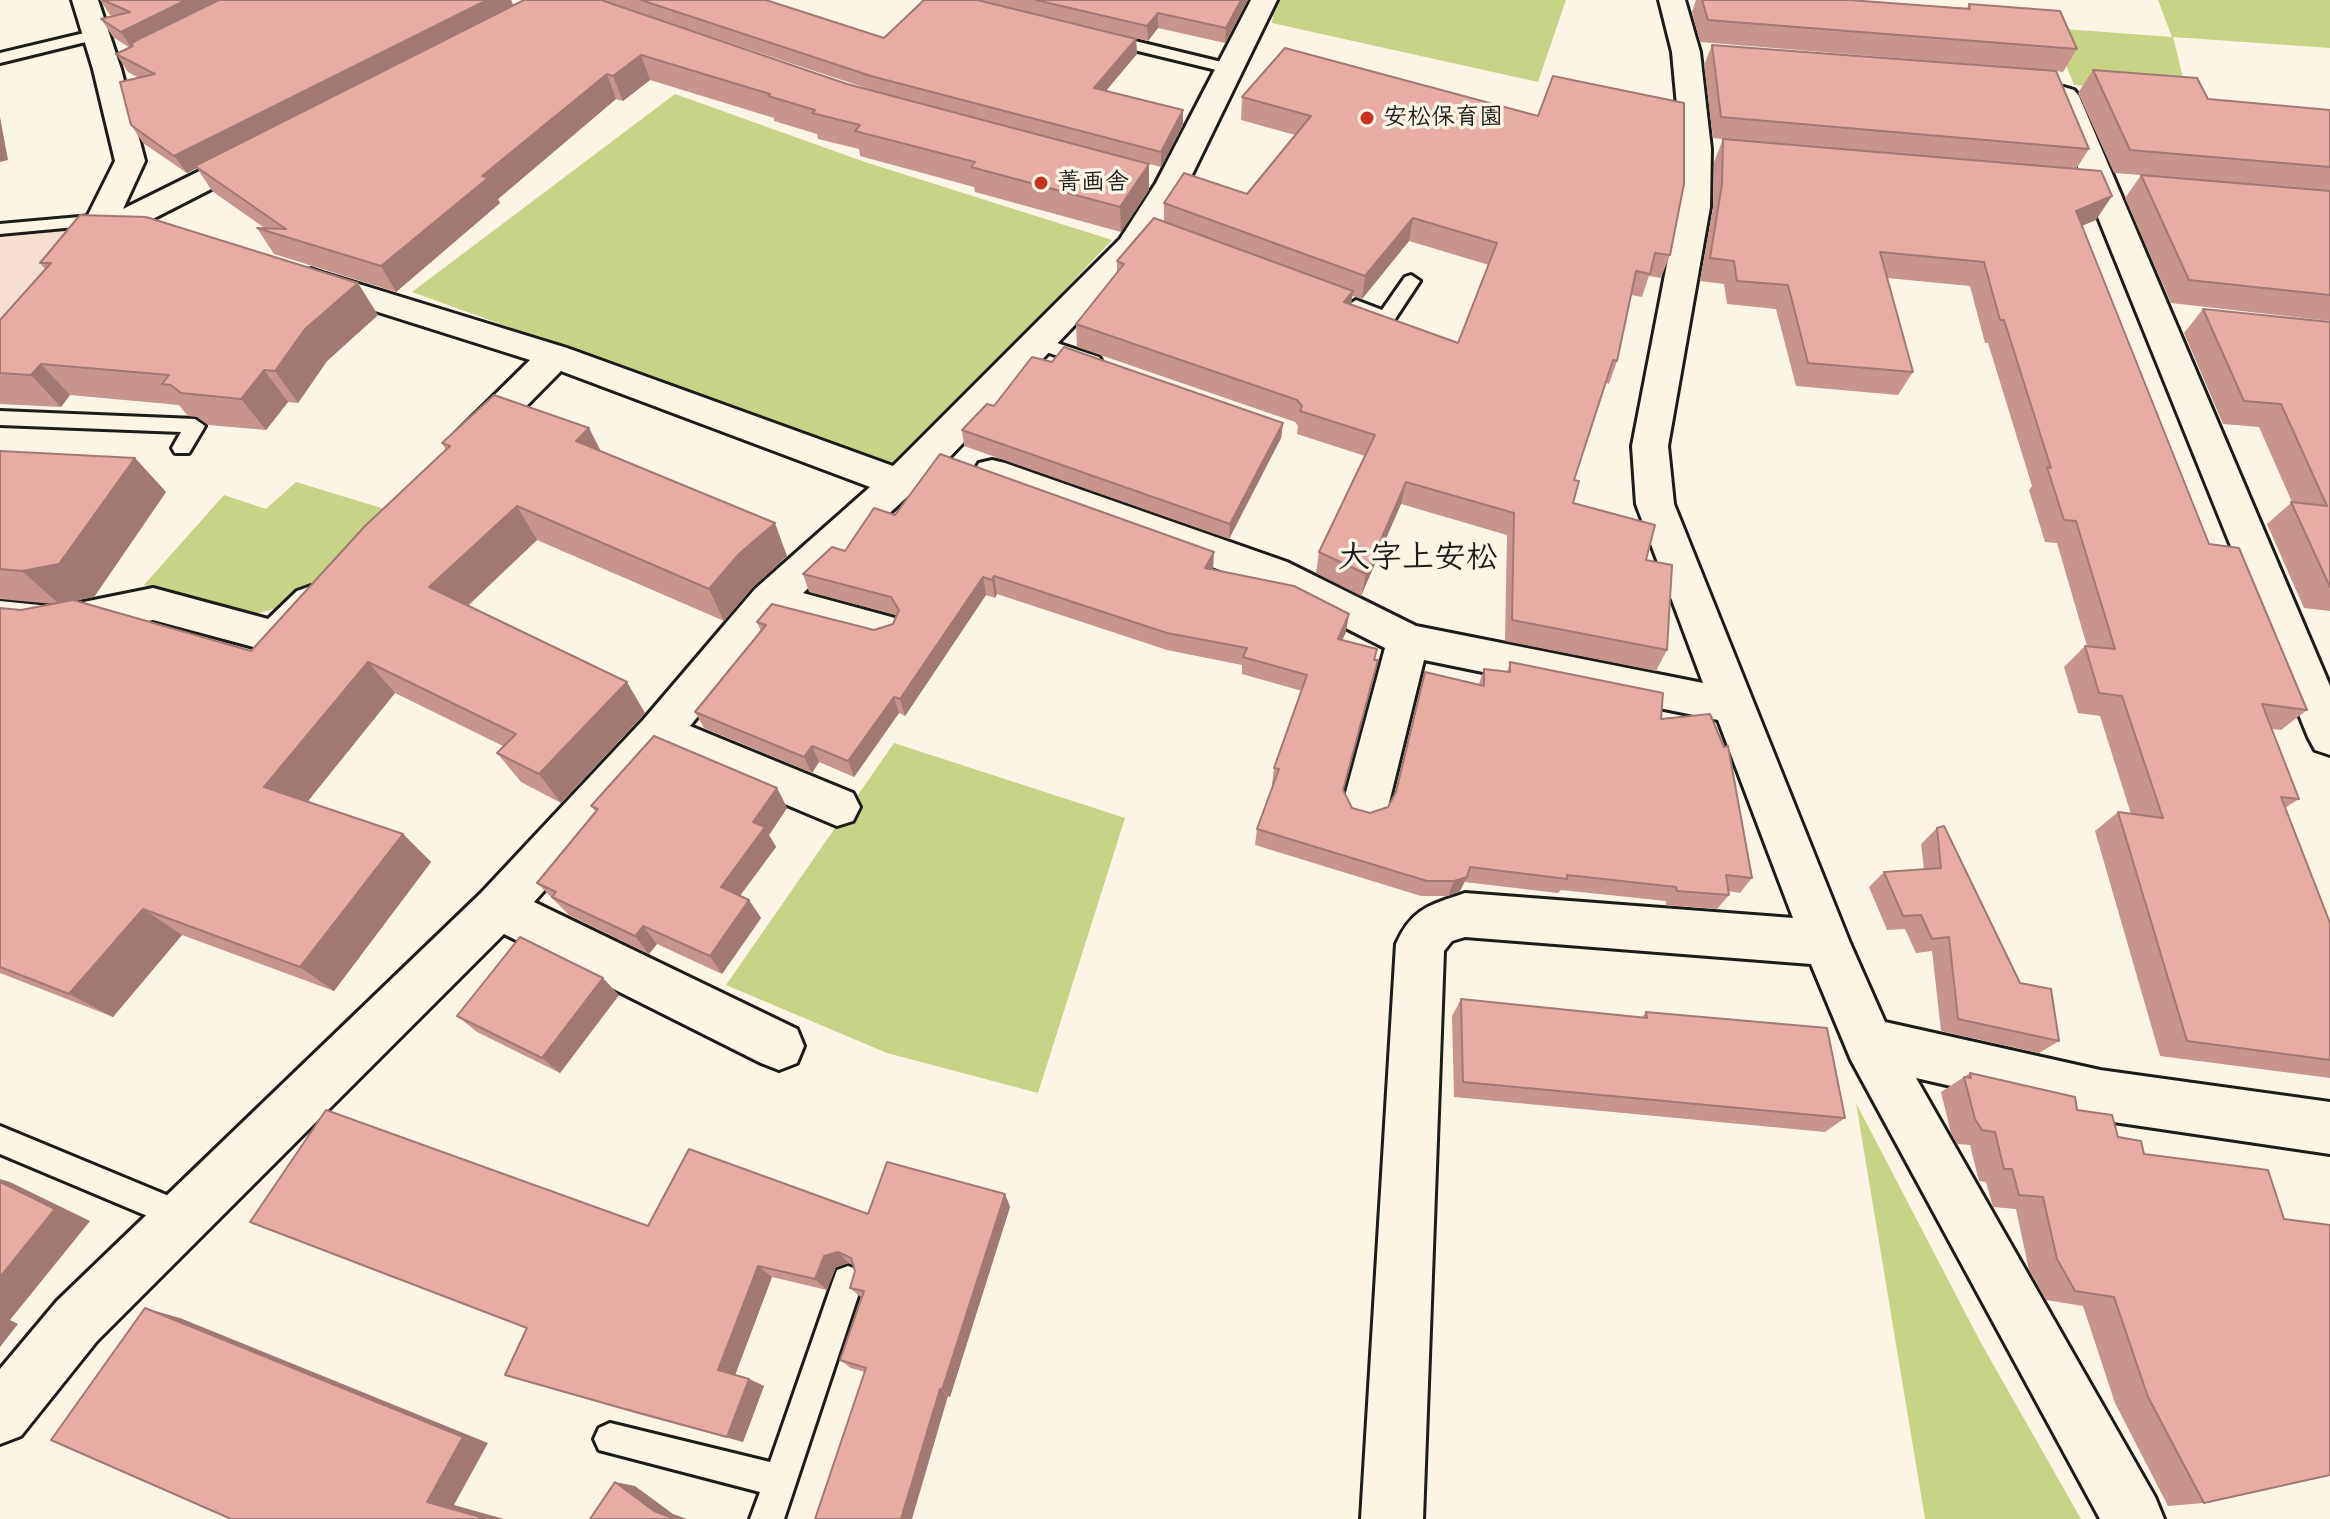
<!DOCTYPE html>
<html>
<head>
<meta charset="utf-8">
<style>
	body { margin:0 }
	canvas { display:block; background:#fcf5e5 }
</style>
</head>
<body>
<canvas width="2330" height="1519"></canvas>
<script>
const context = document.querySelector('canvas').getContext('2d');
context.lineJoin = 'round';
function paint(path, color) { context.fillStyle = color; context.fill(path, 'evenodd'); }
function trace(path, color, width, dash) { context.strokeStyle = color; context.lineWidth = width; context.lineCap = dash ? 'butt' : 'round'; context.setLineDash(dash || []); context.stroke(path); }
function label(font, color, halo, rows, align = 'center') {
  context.font = font + ' "Shantell Sans","Klee One",sans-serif'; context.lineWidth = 7; context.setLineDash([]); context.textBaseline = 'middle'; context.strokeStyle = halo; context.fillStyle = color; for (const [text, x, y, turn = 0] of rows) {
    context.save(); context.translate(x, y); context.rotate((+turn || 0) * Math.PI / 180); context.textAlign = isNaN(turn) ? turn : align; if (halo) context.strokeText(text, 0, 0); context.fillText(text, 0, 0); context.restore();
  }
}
paint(new Path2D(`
	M70,228L79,230L0,335V235Z`), '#f6dfd1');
paint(new Path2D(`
	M1275,0H1566L1538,82L1272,23Z
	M2158,0H2330V48L2173,37L2187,94L2074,85L2051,28L2172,37Z
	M675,94L865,162L1112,240L897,467L412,292Z
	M296,482L388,510L298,602L249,616L144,585L224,495L266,509Z
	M894,743L1125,818L1038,1093L887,1053L726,985Z
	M1856,1103L1981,1343L2081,1519H1925Z`), '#c7d386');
const lane = new Path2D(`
	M97,30L102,32V38L0,63V53Z
	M1106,34L1234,65L1237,68L1229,73L1101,42L1098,39Z
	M102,215L111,220L108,224L0,234V224Z
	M1411,275L1420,281L1393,322H1379L1349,310L1347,306L1356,300L1382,310L1405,277Z
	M1039,337L1099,357L1102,362L1092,368L1032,347L1030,343Z
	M0,411L195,419L205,426L189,453H175L172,448L181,432L0,425Z
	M0,1126L193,1206L198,1216L193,1226L183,1231L0,1154Z
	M848,1266L859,1270L863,1281L784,1519H750L760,1492L599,1450L594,1439L599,1428L610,1423L770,1462L833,1281L837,1270Z`);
const street = new Path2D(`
	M72,0H98L121,69L145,161L123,209L248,147L259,144L270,147L274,153L270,159L135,228L124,231L113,228C100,244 94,256 73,250L68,243L87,217L115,161L93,69Z
	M1251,0H1277L1188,183L1143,253L946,461L803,593L895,618L901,629L895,640L880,645L778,618L690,726L853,793L860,807L853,821L837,826L666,754L534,902L797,1029L804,1046L797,1063L779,1070L761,1063L504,934L97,1341L21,1436L0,1444V1369L57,1301L481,893L644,719L755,589L870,487L561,371L482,451L469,455L456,451L451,442L456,433L530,360L299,287L294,280L299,273L311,269L323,273L567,348L893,466L1120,239L1156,183Z
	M1659,0H1685L1700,52L1711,149L1710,207L1668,446L1674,504L1850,943L1885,1022L2100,1070L2330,1102V1154L2100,1120L1916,1078L2155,1497L2164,1519H2100L1851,1060L1811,964L1465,937L1452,941L1444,951L1423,1519H1361L1396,944C1412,908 1430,905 1465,893L1793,918L1718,720L1424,660L1388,807L1381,821L1365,826L1349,821L1342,807L1385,648L1259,584L979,483L973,473L979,463L992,460L1005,463L1287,562L1416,626L1703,683L1636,504L1632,446L1678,207L1681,149L1672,52Z
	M2064,87L2074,90L2079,96L2330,686V755L2315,750L2308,737L2049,96L2054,90Z
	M311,586L325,591L331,602C320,623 298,646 276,653L153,620L59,639L0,633V601L59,607L153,588L268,619L297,591Z`);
trace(lane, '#1c1c1c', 6);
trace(street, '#1c1c1c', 6);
paint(lane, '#fcf5e5');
paint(street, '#fcf5e5');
paint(new Path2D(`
	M100,0H511L513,5L524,0H766L884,38L924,0H1248L1225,43L1158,28L1148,41L1062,21L1136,39L1137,54L1105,91L1183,125L1161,167L1059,140L1149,164V190L1121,232L975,192L974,187L860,156L859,149L818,139L817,134L774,121V118L650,80L623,101L616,99L498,199L500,203L396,292L274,254L257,228L266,229L212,191L197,168L187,173L143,143L131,125L139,78L128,72L116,54L130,48L113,37L101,19L113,16L110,15ZM621,7L869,89L847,84Z
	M1696,0H1849L1967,8L1969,4L2077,49L2063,72L2056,71L2089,149L2076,169L2096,220L2082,226L2209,544L2307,710L2281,730L2271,729L2299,799L2285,808L2330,923V1078L2160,1056L2095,831L2118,812L2131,814L2100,716L2078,713L2064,667L2085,646H2087L2057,543L2045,542L2029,490L2032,486L1988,343H1985L1970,286L1887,278L1913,372L1898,395L1796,386L1776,309L1727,304L1724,284L1700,281L1713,208L1714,162L1723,139L1713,138L1704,65L1712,45L2054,71L1700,42L1692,12Z
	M1285,48L1670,255L1661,278L1649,276L1642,297L1631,295L1617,361L1609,384L1606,383L1574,480L1573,503L1646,560L1667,650L1656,671L1505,641L1507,535L1401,504L1361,596L1316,573L1319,552L1365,456L1297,434L1298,426L1295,422L1077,347L1076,324L1117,272V261L1164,221V203L1247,194L1295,135L1241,120L1242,97ZM1409,241L1489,265L1458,343L1351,304L1352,296L1362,299Z
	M2093,70L2208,99L2330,110V321L2171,303L2125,198L2141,175L2114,173L2078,93Z
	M80,215L378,315L327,361L298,403L288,402L266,430L208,425L197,417L188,416L179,405L70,395L61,407L0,404V320L45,269L40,263Z
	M2203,309L2330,322V611L2304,608L2267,524L2292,502L2259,427L2223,424L2184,333Z
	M1052,362L1283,423L1281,438L1229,539L964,446L962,430Z
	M589,428L601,451L787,556L753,587L724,621L537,540L468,606L645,713L561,803L521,782L497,753L503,746L395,693L307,802L403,834L431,862L334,991L182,935L113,1017L0,973V608L21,610L54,604L0,599V451L135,458L166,492L94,597L76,600L251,651L446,450L442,443Z
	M895,515L1213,570L1346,632L1342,640L1378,660L1343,791L1352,808L1370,813L1388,807L1394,795L1425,672L1479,684L1484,669L1507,672L1510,662L1661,719L1752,878L1740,893L1728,891L1729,895L1717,909L1666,905V901L1561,890L1558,893L1464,882L1460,891L1448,896H1421L1255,845L1257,829L1273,784H1272L1274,768L1302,691L1242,674V665L1167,650L997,594L995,598L986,595L905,716L899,713L854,777L819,762L812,773L704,728L695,712L761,631L757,622L874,630L893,624L896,615L809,592L803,574L845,551Z
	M777,788L787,808L769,835L776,847L740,896L749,900L761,918L722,974L657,944L649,954L569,915L537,883L596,812L591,806Z
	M1937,828L2020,983L2059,1041L2039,1053L1941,1031L1932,951L1916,953L1905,929L1887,930L1869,887L1884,872L1924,869L1921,844Z
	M619,995L560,1073L477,1032L457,1016Z
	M1461,999L1642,1017L1646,1012L1845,1118L1825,1132L1454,1097L1452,1016Z
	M1970,1073L2077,1110L2204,1503L2168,1506L2115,1403L2083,1306L2046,1300L2029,1270L2016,1209L1993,1207L1986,1182L1979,1181L1970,1145L1957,1144L1951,1133L1941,1092Z
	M1005,1194L1010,1207L950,1397L851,1368L840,1360L862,1298L850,1288L855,1271L853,1265L849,1263L836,1267L827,1290L772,1277L735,1375L749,1379L764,1386L743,1442L638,1414L505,1375L648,1226L868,1214Z`), '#c7958c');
paint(new Path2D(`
	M186,0H232L130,45L132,49L121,32Z
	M487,0H511L514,7L195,166L197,168L187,173L174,156Z
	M1241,0H1248L1225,43L1226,28Z
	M1158,13V28L1148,41L1147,26Z
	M1136,39L1137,54L1095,104L1094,88Z
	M641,55L650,80L623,101L613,76Z
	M607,74L616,99L498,199L500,203L396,292L381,266L482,176Z
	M1183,110V125L1161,167V152Z
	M0,117L8,160L0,162Z
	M1149,164V190L1121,232L1120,207Z
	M2112,196L2096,220L2061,234L2076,211Z
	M1413,218L1409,241L1362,299L1365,276Z
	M358,283L378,315L327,361L298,403L275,371L305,329Z
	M1353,291L1350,314L1344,302Z
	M41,364L70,395L61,407L31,375Z
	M264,370L288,402L266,430L241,399Z
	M1283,423L1281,438L1229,539L1230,524Z
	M589,428L606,463L576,441Z
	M135,458L166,492L94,597L59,604L22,571Z
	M1406,482L1401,504L1361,596L1366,574Z
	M517,506L537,540L453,619L429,587Z
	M775,523L787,556L753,587L724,621L709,589L739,554Z
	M1214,552L1213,570L1205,568Z
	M994,576L997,594L995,598L992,580Z
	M983,577L986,595L905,716L900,699Z
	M1349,614L1346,632L1335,656L1338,639Z
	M368,662L395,693L296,816L264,787Z
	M627,682L645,713L561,803L539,774Z
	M894,697L899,713L854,777L848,761Z
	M812,746L819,762L812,773L804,757Z
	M777,788L787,808L769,835L776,847L732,906L721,887L753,822Z
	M403,834L431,862L334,991L300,967Z
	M1467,877L1460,891L1448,896L1454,881Z
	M749,900L761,918L722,974L710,956Z
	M143,909L182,935L113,1017L69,994Z
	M643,926L657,944L649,954L635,936Z
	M603,978L619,995L560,1073L542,1058Z
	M0,1179L10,1182L90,1221L10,1320L18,1324L0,1347Z
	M1005,1194L1010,1207L950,1397L942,1390Z
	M838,1252L849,1263L836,1267L827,1290L815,1279L824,1256Z
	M758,1266L772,1277L734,1378L718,1370Z
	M145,1308L180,1318L488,1443L454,1505L504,1519H487L427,1502Z
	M749,1379L764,1386L743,1442L727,1437Z
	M940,1389L948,1396L912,1519H901Z
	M615,1482L635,1486L673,1514L687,1519H675L654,1511Z`), '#a27972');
const building = new Path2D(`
	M103,0H186L121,32L101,19L130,12Z
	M219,0H487L174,156L131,125L120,82L155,74L116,54L133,46L130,45L137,40Z
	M524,0H601L847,84L1149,164L1120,207L971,167L975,162L855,131L860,125L812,113L815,110L768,96L770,94L641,55L613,76L607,74L482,176L488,178L381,266L257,228L286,229L195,166Z
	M641,0H766L884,38L924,0H977L1136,39L1094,88L1183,110L1161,152L871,76Z
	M1036,0H1241L1226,28L1158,13L1147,26Z
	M1702,0H1849L1970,9L1969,4L2060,11L2077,49L1708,20Z
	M1712,45L2056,71L2089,149L1721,117Z
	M1285,48L1538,116L1553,76L1684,103V184L1670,255L1655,253L1650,274L1636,271L1617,361L1613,360L1574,480L1579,481L1573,503L1655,525L1646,560L1672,565L1667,650L1512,620L1514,513L1406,482L1366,574L1319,552L1375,435L1300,411L1302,406L1297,400L1076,324L1124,264L1117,261L1154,218L1353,291L1344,302L1458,343L1497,243L1413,218L1365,276L1164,203L1184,173L1247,194L1311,116L1242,97Z
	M2093,70L2197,78L2208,99L2330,110V167L2130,150Z
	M1723,139L2101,171L2112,196L2076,211L2209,544L2239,548L2307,710L2262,704L2299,799L2281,797L2330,923V1060L2187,1041L2118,812L2163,818L2122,696L2099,693L2085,646L2115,649L2076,521L2064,520L2047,467L2051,468L2004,320H2000L1984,262L1880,252L1913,372L1808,363L1788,285L1737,281L1734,261L1710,258L1722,184Z
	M2141,175L2330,191V295L2189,280Z
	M80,215L146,217L358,283L305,329L275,371L264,370L241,399L181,393L171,385L162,384L169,375L41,364L31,375L0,373V320L51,263H40Z
	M2203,309L2330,322V587L2291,502L2327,506L2281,404L2244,401Z
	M1064,347L1283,423L1230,524L962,430L987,404L994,406L1032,357L1052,362Z
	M494,395L589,428L576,441L775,523L739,554L709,589L517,506L429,587L627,682L539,774L497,753L516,734L368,662L264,787L403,834L300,967L143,909L69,994L0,967V608L21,610L73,600L251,651L365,526L450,446L442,443Z
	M0,451L135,458L59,564L22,571L0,569Z
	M940,454L1214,552L1205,568L1294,586L1349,614L1338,639L1377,649L1374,660H1378L1343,790L1352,808L1370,813L1388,807L1396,792L1425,672L1484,686V669L1510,672V662L1663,693L1661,719L1710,714L1724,747L1728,746L1752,878L1726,875L1729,895L1677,891L1676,887L1567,875V879L1470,867L1467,877L1454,881H1427L1257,829L1279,769L1274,768L1307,675L1243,657L1247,648L1167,633L994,576L992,580L983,577L900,699L894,697L848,761L812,746L804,757L695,712L766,625L757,622L772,604L874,630L893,624L899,610L891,597L803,574L832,547L845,551L874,508L895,515Z
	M654,736L777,788L753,822L765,827L721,887L749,900L710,956L643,926L635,936L552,897L556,892L537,883L598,809L591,806Z
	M1944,826L2020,983L2051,989L2059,1041L1958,1019L1949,937L1932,939L1921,915L1903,916L1884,872L1941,868L1937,828Z
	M520,937L603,978L542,1058L457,1016Z
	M1461,999L1647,1018L1646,1012L1827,1028L1845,1118L1463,1082Z
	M1970,1073L2075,1097L2077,1110L2112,1115L2118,1137L2141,1141L2144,1154L2268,1170L2284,1219L2330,1225V1475L2204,1503L2148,1397L2114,1297L2075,1291L2057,1259L2043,1197L2019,1195L2012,1169H2004L1995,1132L1982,1130L1975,1119L1964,1077L1971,1078Z
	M326,1110L648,1226L689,1149L868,1214L887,1162L1005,1194L942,1390L940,1389L901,1519H815L866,1368L840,1360L864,1291L850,1288L855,1271L851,1258L838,1252L824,1256L815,1279L758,1266L718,1370L749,1379L727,1437L618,1407L505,1375L527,1328L250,1222Z
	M0,1182L55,1209L0,1277Z
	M145,1308L463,1437L427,1502L487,1519H231L51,1440Z
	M615,1482L654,1511L675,1519H590Z`);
paint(building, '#e7ada3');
trace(building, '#a27972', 2);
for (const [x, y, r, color] of [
	[1367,118,8,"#c8321e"],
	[1041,183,8,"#c8321e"]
]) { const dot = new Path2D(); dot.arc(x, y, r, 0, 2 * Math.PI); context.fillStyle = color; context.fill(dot); trace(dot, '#fcf5e5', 3); }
label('bold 24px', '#1c1c1c', '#fcf5e5', [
	["安松保育園",1383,118],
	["菁画舎",1057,183]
], 'left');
label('bold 32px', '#1c1c1c', '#fcf5e5', [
	["大字上安松",1418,559]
]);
</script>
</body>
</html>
